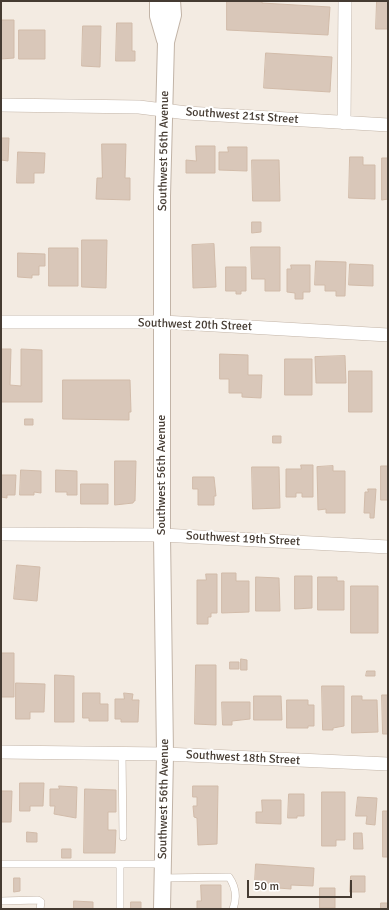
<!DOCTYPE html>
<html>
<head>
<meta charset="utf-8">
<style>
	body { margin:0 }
	#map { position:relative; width:389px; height:910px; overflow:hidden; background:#f3ebe2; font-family:Signika,sans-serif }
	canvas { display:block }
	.frame { position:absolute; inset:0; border:2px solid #453b32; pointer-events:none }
	.scale { position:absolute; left:247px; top:880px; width:105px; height:18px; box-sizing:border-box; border:2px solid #453b32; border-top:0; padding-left:5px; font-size:12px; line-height:14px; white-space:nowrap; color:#453b32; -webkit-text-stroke:3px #fff; paint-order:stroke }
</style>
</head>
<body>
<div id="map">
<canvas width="389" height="910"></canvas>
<div class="frame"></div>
<div class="scale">50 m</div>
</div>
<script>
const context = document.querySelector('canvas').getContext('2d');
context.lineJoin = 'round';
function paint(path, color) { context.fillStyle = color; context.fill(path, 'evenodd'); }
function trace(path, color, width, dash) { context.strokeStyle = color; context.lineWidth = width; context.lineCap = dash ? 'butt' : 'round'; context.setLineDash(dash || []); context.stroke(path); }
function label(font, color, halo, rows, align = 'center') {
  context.font = font + ' Signika,sans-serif'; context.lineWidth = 4; context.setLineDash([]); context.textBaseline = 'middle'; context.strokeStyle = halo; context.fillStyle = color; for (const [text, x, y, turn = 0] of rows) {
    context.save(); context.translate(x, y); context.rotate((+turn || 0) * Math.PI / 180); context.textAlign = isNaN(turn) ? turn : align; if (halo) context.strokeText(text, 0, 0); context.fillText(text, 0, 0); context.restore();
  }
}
const building = new Path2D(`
	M227,1H262V3L330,7L328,35L227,30Z
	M377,1H388V29H376Z
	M1,20H14V58L1,59Z
	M117,23H132V51H135V61H116Z
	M83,26H101L100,67L82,66Z
	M19,30H45V59H19Z
	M266,53L332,57L330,92L264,88Z
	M1,138H9L8,161L1,160V166Z
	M102,144H126L125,178H130V200L96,199L97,178H102Z
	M196,146H215V173H186V160L196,161Z
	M228,147H247V171L219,170V152H228Z
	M18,152L45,153L44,173H34V183H17Z
	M350,157H363V165H375V199L349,198Z
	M382,158H388V199L382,200Z
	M252,160H279L280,201H253Z
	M252,222H261V232L252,233Z
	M82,240H107L106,288L82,287Z
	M214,244L216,287L193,288L192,245Z
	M251,247H280V291H265V279H252Z
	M49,248H78V286H49Z
	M18,253L45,254V266H39V275H32V278L18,277Z
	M316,261L346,262L345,296H336V291H325V285H315Z
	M350,264L373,265V286L349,285Z
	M291,265H310V292H303V299H295V293L287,292V269H291Z
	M226,267H246V291H241V294H236V291H226Z
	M1,349H11L10,385L21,386V349L42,350V402H1Z
	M220,354L248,355V375H262L261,398L242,397V393H229V379H220Z
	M345,356L346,383H316L315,357Z
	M285,359H312V395H285Z
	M349,371H372V412H349Z
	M63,380H130L131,412H129V420L63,419Z
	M25,419H33V425H25Z
	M273,436H281V443H273Z
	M115,461H136L135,501H134L133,503L115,505Z
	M301,465H313V497H302V493H296V497H286V469H301Z
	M333,466V471H345V513H326V509L318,510L317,467Z
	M381,466H388V500H381Z
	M252,467H279L280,508L253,509Z
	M21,470L41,471V493L34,492V495H20Z
	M56,470L77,471V495H67V492H56Z
	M1,475H16L15,495H7V498L1,497Z
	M193,477H214L216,496H214V505H198V489H193Z
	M81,484H108V504H81Z
	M368,489H376L374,518H370V513H364L365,492H368Z
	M17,565L40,567L37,601L14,599Z
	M222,573H236V581H249V612L222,613Z
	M206,574H217V613H211V617H208V624H197V580H206Z
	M295,576H312V608L295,609Z
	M256,577L279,578L280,611H256Z
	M318,577H337V581H344V610H318Z
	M351,586H378V633H351Z
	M1,653H14V697H1Z
	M241,659L247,660V670H241Z
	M230,662H239V669H230Z
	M196,665H216V725L195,724Z
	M367,671H375V676H366Z
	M55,675L74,676V722H55Z
	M16,683L45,684L44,712H30V719H16Z
	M322,686H344V726L333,728V730H323Z
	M83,693H100V704H108V721H89V718H83Z
	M124,693L133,694L132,700H139L138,722H121V719H115V699H124Z
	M382,695H388V734H383Z
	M254,696H281L282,720H254Z
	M352,696H362V700H377L378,732L352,733Z
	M287,700H308V705H314V726H308V728H287Z
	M222,702H250V719L232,721V725H223Z
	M20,783H44L43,806H30V811H20Z
	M59,786L77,787L76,818L54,814L55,806H50V789H59Z
	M193,786H218L217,844L198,845L197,818L194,817L193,806H197V797H193Z
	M85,789L116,790V812H108V830H116L115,853H84Z
	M1,791H12L11,822H1Z
	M322,792H345V840H336V846H322Z
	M289,794H304V816H297V818H288Z
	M358,797L377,798L375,825L366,824L367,816H356Z
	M262,800H281V824L256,823V812H262Z
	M383,811H388V857H383Z
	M27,832L37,833V842H27Z
	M354,833H362L363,849H354Z
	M62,849H71V858H62Z
	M256,864L314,868L313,886L291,885V889L278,888V884L255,882Z
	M351,876H365V892H350Z
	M14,878H20V891L14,892Z
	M201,885H221V909H197V901H201Z
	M320,888H335V908H320Z
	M74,901L93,902V909H74Z
	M131,902H141V909H131Z
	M381,903H388V909H381Z`);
paint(building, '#d9c7b9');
trace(building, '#d1bba9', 1);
const service = new Path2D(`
	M122,753L123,837
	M1,864H163
	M120,864V909
	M163,878L229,877C236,887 237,898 233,909
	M1,901L38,900L41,902L40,909`);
const minor = new Path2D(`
	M1,105L139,107L187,113L388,125
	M344,123L345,1
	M1,322H163L388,335
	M1,534L162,535L388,547
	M1,752L165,754L388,764`);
const tertiary = new Path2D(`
	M158,1V16L165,40
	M162,909L165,754L162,535V196L166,42L173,15L172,1`);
trace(service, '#c2b4a7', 8);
trace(minor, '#c2b4a7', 14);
trace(tertiary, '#c2b4a7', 18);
trace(service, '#fff', 7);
trace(minor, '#fff', 13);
trace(tertiary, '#fff', 16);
label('12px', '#453b32', '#fff', [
	["Southwest 21st Street",242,116,4],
	["Southwest 56th Avenue",164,151,-89],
	["Southwest 20th Street",195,325,2],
	["Southwest 56th Avenue",162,475,-90],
	["Southwest 19th Street",243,539,3],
	["Southwest 18th Street",243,758,3],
	["Southwest 56th Avenue",164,799,-89]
]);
</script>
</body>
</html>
